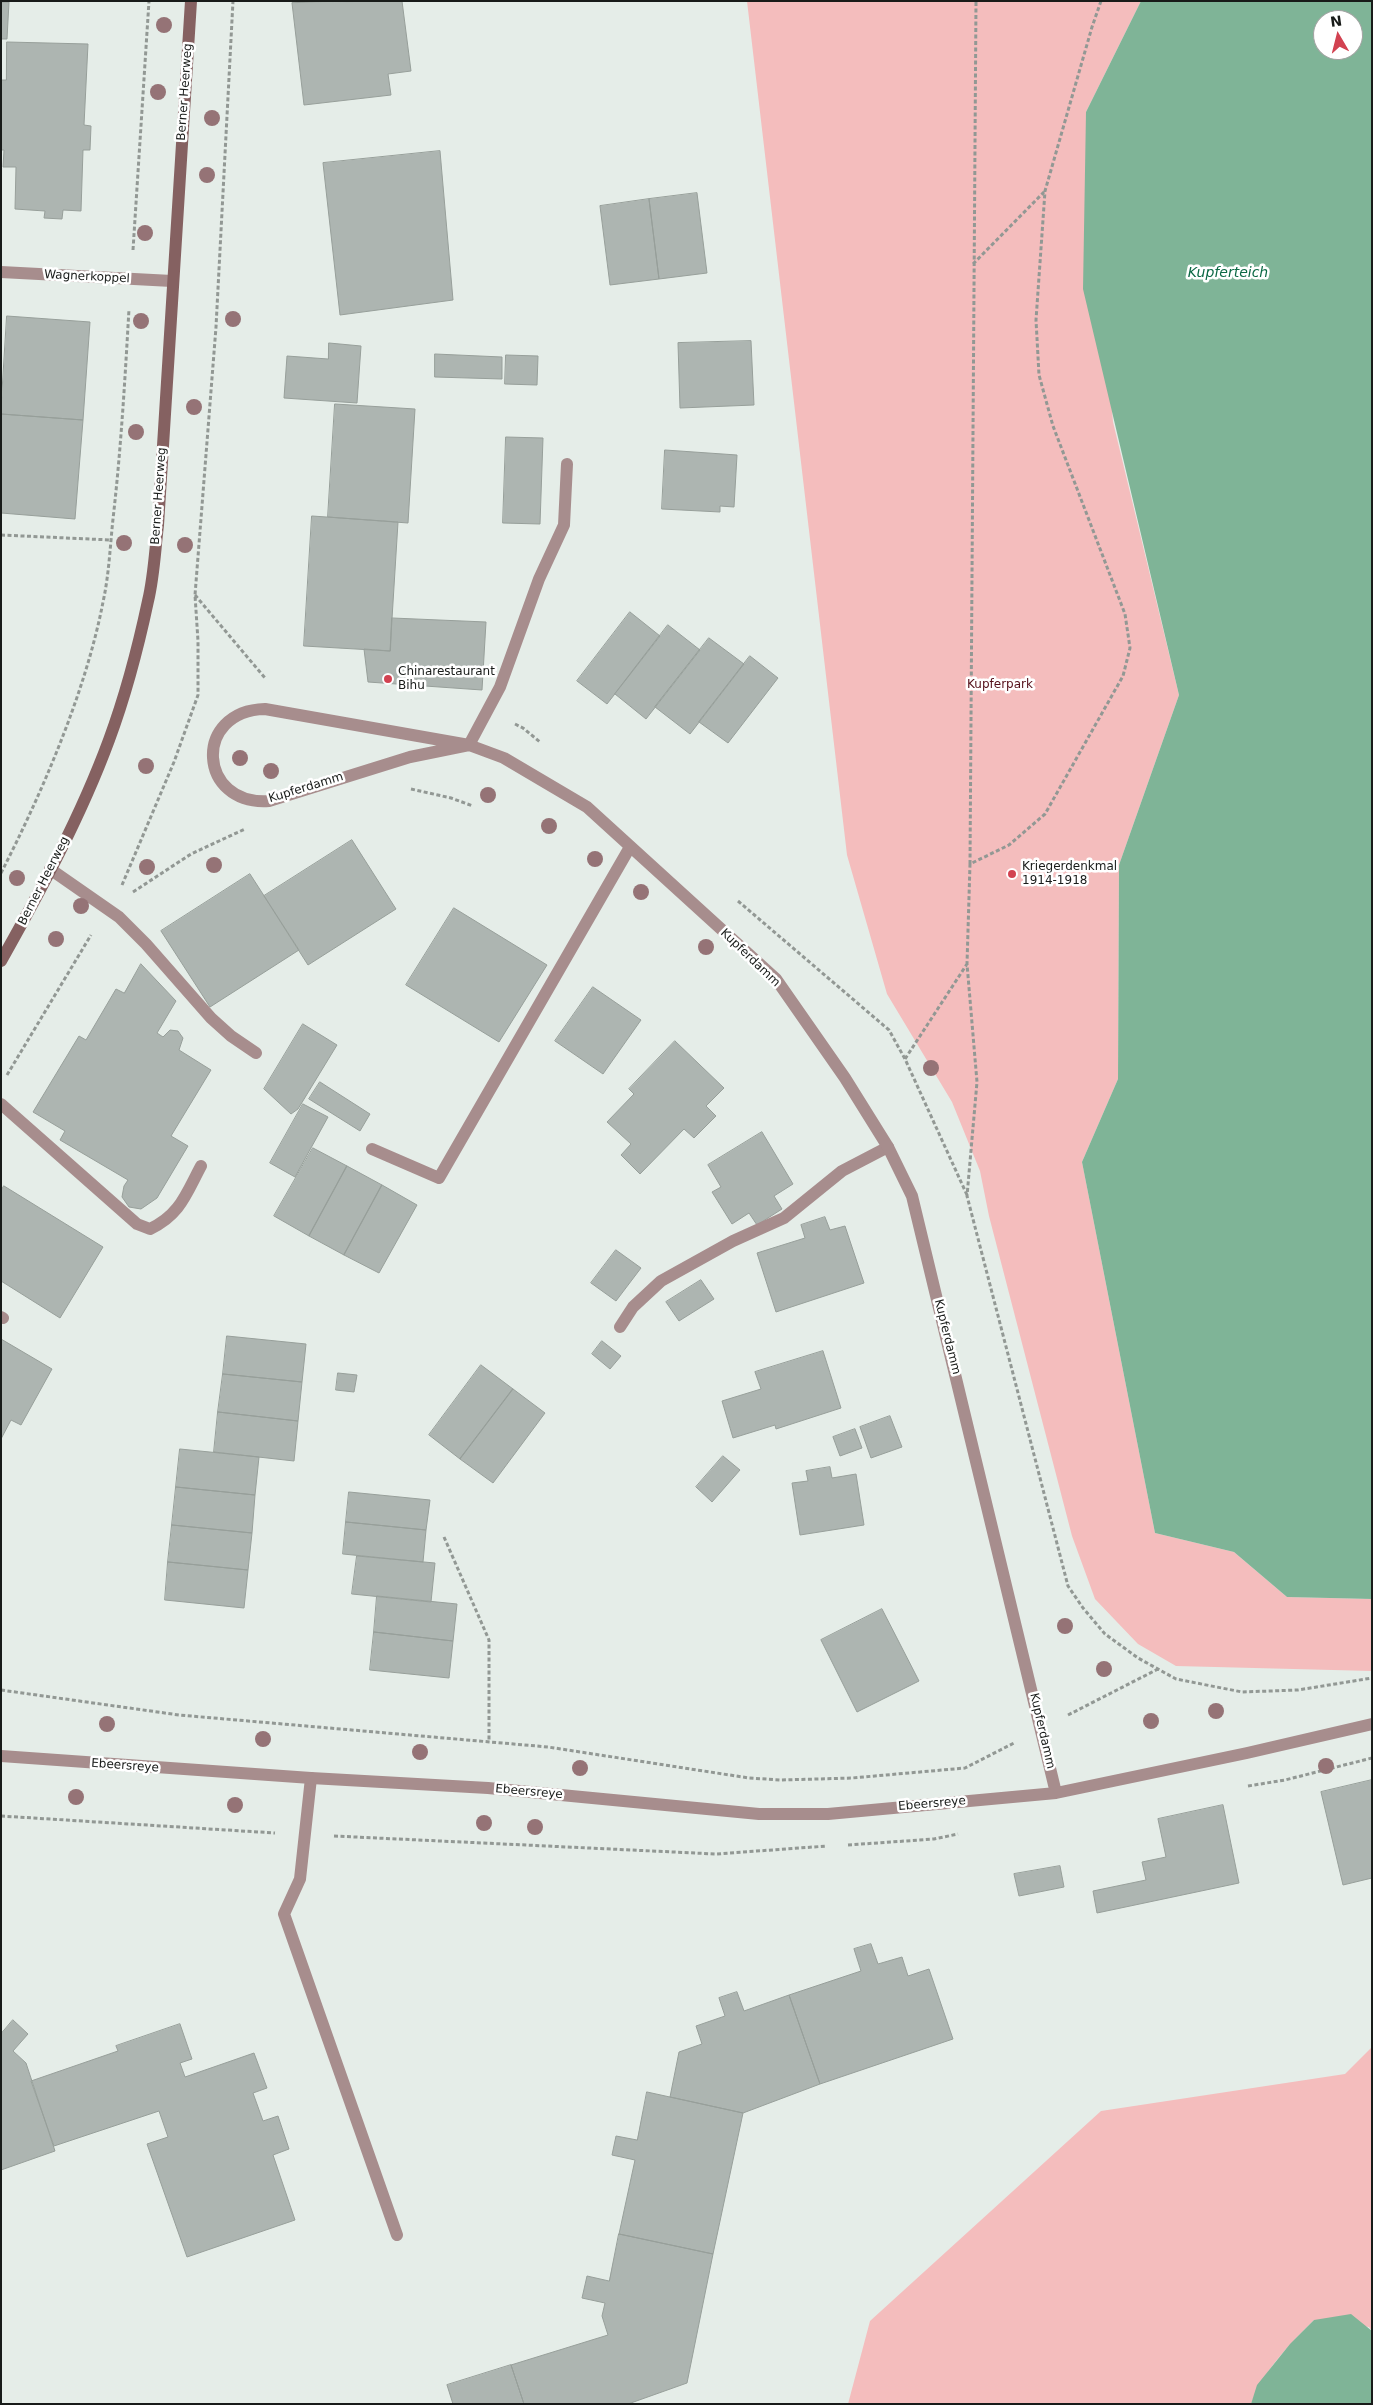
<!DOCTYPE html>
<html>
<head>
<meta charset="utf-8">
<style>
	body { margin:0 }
	#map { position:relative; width:1373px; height:2405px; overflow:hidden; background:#e5ede8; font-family:"DejaVu Sans",sans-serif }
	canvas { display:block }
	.frame { position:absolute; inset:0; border:2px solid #181b19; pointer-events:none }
	.north { position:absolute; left:1313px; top:10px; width:50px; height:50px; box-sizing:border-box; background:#fff; border:1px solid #a3a4a3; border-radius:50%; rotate:352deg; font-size:14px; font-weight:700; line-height:20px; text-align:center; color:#181b19 }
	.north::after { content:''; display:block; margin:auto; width:18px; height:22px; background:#d24251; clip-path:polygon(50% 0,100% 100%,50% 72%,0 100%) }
</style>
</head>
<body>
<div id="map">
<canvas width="1373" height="2405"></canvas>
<div class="frame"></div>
<div class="north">N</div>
</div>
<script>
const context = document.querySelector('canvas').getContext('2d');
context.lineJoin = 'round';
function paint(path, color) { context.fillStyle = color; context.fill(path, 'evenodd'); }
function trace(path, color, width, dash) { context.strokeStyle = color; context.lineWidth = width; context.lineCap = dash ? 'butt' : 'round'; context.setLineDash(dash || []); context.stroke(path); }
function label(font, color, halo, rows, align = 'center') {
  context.font = font + ' "DejaVu Sans",sans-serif'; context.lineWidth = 5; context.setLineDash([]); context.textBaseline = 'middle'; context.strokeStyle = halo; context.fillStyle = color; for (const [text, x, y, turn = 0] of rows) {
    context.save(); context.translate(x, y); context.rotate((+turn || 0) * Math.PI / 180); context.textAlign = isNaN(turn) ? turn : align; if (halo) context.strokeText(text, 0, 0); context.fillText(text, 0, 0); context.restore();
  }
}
paint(new Path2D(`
	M747,1H1141L1086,112L1113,422L1179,695L1119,865L1118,1079L1082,1162L1155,1533L1234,1552L1287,1597L1372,1599V1671L1176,1666L1138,1644L1095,1599L1072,1536L989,1216L980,1171L952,1102L887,994L847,855Z
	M1372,2047V2331L1369,2327L1314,2320C1289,2345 1263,2371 1251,2404H848L870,2321L1101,2111L1345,2074Z`), '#f4bdbd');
paint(new Path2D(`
	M1141,1H1372V1599L1287,1597L1234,1552L1155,1533L1082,1162L1118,1079L1119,865L1179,695L1083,289L1086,112ZM1323,20H1353V50H1323Z
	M1351,2314L1372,2331V2404H1251L1257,2385L1290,2344L1314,2320Z`), '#7fb497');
const building = new Path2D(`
	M402,1L411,71L388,74L391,95L304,105L292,3Z
	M1,2H9L7,39H1Z
	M7,42L88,44L84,125L91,126L90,150H83L81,211L63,210L62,219L44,218L45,211L15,209L16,167H3L4,150H1V80H6Z
	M440,151L453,300L340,315L323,163Z
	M697,193L707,273L659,279L649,199Z
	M649,199L659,279L610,285L600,206Z
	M7,316L90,322L83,420L1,414Z
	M751,341L754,405L680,408L678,343Z
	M329,343L361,346L357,403L284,398L287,356L328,359Z
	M435,354L502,357V379L435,377Z
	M506,355L538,356L537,385L505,384Z
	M335,404L415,409L408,523L328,517Z
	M1,414L83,420L75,519L1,513Z
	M506,437L543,438L540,524L503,523Z
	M665,450L737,455L734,507L720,506V512L662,509Z
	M312,516L398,522L390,651L304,646Z
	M630,612L660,636L607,704L577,681Z
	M392,618L486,622L482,690L368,682L364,649L390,651Z
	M668,625L700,650L646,719L615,694Z
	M709,638L744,664L690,734L655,707Z
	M750,656L778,678L728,743L699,722Z
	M352,840L396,909L308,965L264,896Z
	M250,874L299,950L210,1007L161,931Z
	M454,908L547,965L499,1042L406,985Z
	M141,964L176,1001L157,1033L163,1037L170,1030L178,1031L183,1038L179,1050L211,1070L171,1136L188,1146L157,1198L141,1209L129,1207L122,1197L124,1186L128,1180L60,1140L65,1131L33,1112L79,1036L86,1040L116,989L124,993Z
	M593,987L641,1020L603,1074L555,1041Z
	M303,1024L337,1045L298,1109L291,1114L264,1089Z
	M675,1041L724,1088L706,1106L716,1116L694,1138L684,1129L640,1174L621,1155L631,1144L607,1122L634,1094L629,1089Z
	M320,1082L370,1114L360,1131L309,1099Z
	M303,1104L328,1117L295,1177L270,1163Z
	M762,1132L793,1184L774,1196L782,1209L757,1225L749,1213L732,1224L712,1192L721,1187L708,1165Z
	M313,1148L347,1166L309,1236L274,1216Z
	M347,1166L382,1185L344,1255L309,1236Z
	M382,1185L417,1205L379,1273L344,1255Z
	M4,1186L103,1247L60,1318L1,1281V1191Z
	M825,1217L830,1230L845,1226L864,1283L776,1312L757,1253L805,1238L801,1225Z
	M616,1250L641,1268L616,1301L591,1283Z
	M701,1280L714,1299L679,1321L666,1302Z
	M227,1336L306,1344L302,1382L223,1374Z
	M1,1339L52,1369L21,1425L11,1420L1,1439Z
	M602,1341L621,1356L610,1369L592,1354Z
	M823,1351L841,1408L776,1429L775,1425L733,1438L722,1401L761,1389L755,1372Z
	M481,1365L513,1389L460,1459L429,1435Z
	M338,1373L357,1375L354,1392L336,1390Z
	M223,1374L302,1382L298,1421L218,1412Z
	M513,1389L545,1413L493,1483L460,1459Z
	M218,1412L298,1421L294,1461L214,1452Z
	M890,1416L902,1447L871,1458L860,1427Z
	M855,1429L862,1448L840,1456L833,1437Z
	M180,1449L259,1457L255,1495L176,1487Z
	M723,1456L740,1470L712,1502L696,1487Z
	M830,1467L832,1478L856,1474L864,1525L800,1535L792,1483L808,1481L806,1471Z
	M176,1487L255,1495L252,1533L172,1525Z
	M349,1492L430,1500L426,1530L346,1522Z
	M346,1522L426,1530L423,1562L343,1554Z
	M172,1525L252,1533L248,1570L168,1562Z
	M357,1556L435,1563L431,1602L352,1594Z
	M168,1562L248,1570L244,1608L165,1600Z
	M377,1596L457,1604L453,1641L374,1632Z
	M882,1609L919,1681L857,1712L821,1640Z
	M374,1632L453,1641L449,1678L370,1670Z
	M1372,1780V1878L1343,1885L1321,1792Z
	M1223,1805L1239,1883L1097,1913L1093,1891L1146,1880L1142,1862L1166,1857L1158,1819Z
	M1060,1866L1064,1887L1019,1896L1014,1874Z
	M871,1944L878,1964L902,1957L908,1976L929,1969L953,2039L820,2084L789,1995L861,1971L854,1949Z
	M737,1992L744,2011L789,1995L820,2084L743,2113L670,2097L679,2052L702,2044L696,2026L725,2016L719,1998Z
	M13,2020L28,2034L13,2051L26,2063L55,2151L1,2170V2034Z
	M180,2024L192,2059L180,2063L185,2077L254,2053L267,2088L253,2093L263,2121L278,2116L289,2149L273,2155L295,2220L187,2257L147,2144L168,2137L159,2111L54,2146L31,2081L118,2051L116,2046Z
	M647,2092L743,2113L713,2254L619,2234L635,2160L612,2155L616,2136L637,2140Z
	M619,2234L713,2254L687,2383L628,2404H524L511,2365L608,2335L602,2316L605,2303L582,2298L587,2276L609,2281Z
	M511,2365L524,2404H453L447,2385Z`);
paint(building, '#adb5b1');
trace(building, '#979f9a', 1);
trace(new Path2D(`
	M1101,1L1092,27L1045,191L1036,320L1039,375L1053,426L1125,614L1130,648L1123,676L1045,814L1009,845L970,864L967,964L977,1082L967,1196L1068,1586L1083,1608L1105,1634L1138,1658L1176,1679L1242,1692L1298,1690L1372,1678
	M133,250L149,1
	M973,264L1044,192
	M1,535L111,540
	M195,595L265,678
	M515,724L523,728L540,742
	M411,789L451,798L473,806
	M970,864L976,1
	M1,873C42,793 86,691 103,602C109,575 110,547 113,519C121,449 125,379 129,309
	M122,885L174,762L198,695V641L195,595L216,327L233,1
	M133,892L191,854L245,829
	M738,901L889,1030L905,1059
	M7,1075L91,935
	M967,1195L905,1059L967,964
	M444,1537L489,1640V1742
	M1,1690L179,1715L548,1747L749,1778L781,1780L852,1778L965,1768L1014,1743
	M1068,1715L1158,1669
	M1248,1786L1285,1780L1372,1758
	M1,1816L275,1833
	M334,1836L716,1854L827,1846
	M848,1845L934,1839L958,1834`), '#929894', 3, [4, 2.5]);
trace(new Path2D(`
	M469,745L500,687L539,579L564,525L567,464
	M50,869L119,917L146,944L211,1018L231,1036L256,1053
	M1,1104L137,1224L150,1229C180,1215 186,1194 201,1166
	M372,1149L439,1178L630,847
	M1,1317L3,1318
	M620,1327L633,1307L661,1281L733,1241L784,1218L842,1171L888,1147
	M311,1778L300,1879L284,1914L397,2235`), '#a78d8d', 12);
trace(new Path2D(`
	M1,272L172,281
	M469,745L410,757L269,801C198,806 192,711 265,709L469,745L504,758L587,807L776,979L845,1078L888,1147L912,1196L1056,1793
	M1,1756L311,1778L488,1788L759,1814H828L1056,1793L1247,1753L1372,1724`), '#a78d8d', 12);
trace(new Path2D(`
	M1,961C41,890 81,816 109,740C126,694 138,648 148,601C154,576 155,550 158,525L191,1`), '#856161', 12);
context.fillStyle = '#957376';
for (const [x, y] of [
	[164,25],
	[158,92],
	[212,118],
	[207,175],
	[145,233],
	[233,319],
	[141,321],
	[194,407],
	[136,432],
	[124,543],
	[185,545],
	[240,758],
	[146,766],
	[271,771],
	[488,795],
	[549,826],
	[595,859],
	[214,865],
	[147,867],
	[17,878],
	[641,892],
	[81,906],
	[56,939],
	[706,947],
	[931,1068],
	[1065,1626],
	[1104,1669],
	[1216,1711],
	[1151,1721],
	[107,1724],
	[263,1739],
	[420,1752],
	[1326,1766],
	[580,1768],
	[76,1797],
	[235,1805],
	[484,1823],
	[535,1827]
]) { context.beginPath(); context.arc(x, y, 8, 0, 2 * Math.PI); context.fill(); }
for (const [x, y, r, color] of [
	[388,679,5,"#d24251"],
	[1012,874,5,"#d24251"]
]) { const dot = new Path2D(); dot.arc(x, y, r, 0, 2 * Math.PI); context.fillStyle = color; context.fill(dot); trace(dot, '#fff', 2); }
label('12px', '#181b19', '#fff', [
	["Berner Heerweg",185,92,-86],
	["Wagnerkoppel",87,277,3],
	["Berner Heerweg",159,496,-86],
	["Kupferdamm",306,788,-17],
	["Berner Heerweg",44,881,-63],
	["Kupferdamm",750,958,44],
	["Kupferdamm",947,1337,76],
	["Kupferdamm",1042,1731,77],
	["Ebeersreye",125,1766,4],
	["Ebeersreye",529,1792,5],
	["Ebeersreye",932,1804,-5]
]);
label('12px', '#181b19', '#fff', [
	["Chinarestaurant",398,672],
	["Bihu",398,686],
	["Kriegerdenkmal",1022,867],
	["1914-1918",1022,881]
], 'left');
label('12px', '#540f19', '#fff', [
	["Kupferpark",1000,685]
]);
label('italic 14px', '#0c6945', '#fff', [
	["Kupferteich",1228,273]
]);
</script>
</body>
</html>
